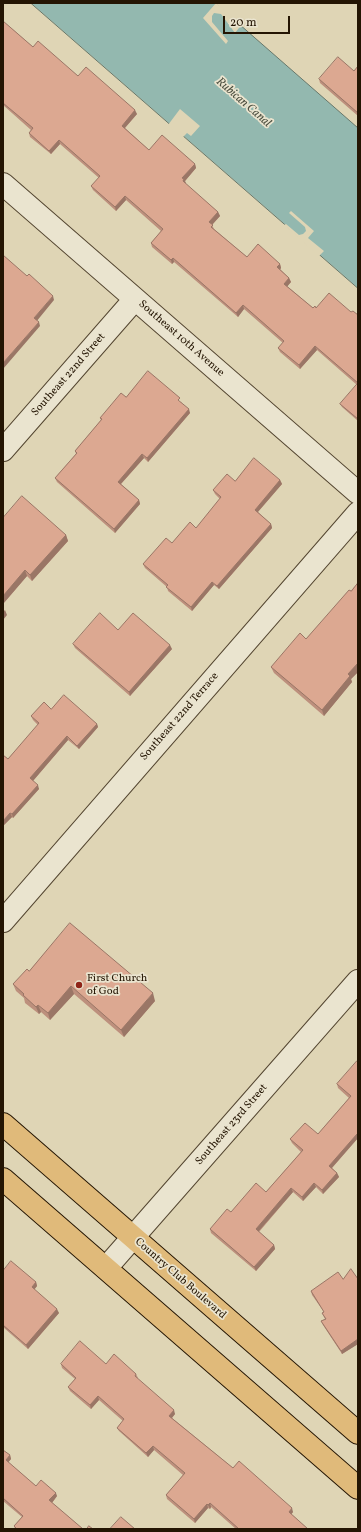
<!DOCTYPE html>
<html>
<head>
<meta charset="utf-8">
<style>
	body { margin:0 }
	#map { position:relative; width:361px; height:1532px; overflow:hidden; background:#dfd5b5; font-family:Vollkorn,serif }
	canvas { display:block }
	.frame { position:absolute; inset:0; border:4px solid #241503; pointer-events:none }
	.scale { position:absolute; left:223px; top:16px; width:67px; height:18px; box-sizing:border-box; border:2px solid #241503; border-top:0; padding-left:5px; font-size:12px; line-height:14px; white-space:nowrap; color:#241503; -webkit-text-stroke:3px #eae4cf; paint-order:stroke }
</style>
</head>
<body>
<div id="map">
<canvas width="361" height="1532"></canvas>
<div class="frame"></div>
<div class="scale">20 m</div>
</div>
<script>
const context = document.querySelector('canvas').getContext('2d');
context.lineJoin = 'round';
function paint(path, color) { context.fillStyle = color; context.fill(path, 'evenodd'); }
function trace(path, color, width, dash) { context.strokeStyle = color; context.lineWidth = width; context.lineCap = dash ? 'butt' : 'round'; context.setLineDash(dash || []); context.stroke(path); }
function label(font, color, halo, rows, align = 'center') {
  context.font = font + ' Vollkorn,serif'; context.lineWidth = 3.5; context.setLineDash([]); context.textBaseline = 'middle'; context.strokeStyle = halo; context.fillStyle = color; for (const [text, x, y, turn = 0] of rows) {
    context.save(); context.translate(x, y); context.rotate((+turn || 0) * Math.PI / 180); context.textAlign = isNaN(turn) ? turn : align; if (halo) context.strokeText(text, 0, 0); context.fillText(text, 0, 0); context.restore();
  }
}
const water = new Path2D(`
	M31,3H215L358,128V288Z`);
paint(water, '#93b8af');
trace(water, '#67776a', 1);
paint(new Path2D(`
	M216,3L242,24L235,33L221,14L214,13L212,16V22L228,41L226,44L203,18Z
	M180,109L200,126L191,136L187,133L182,138L168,125Z
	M291,211L314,231L308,238L324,251L319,256L284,225L286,224L299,235L303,234L306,231L305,227L289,213Z`), '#dfd5b5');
const minor = new Path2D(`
	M3,184L358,493
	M3,450L135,299
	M3,921L358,513
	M106,1268L358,981`);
const major = new Path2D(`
	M3,1124L358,1433
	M3,1179L358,1488`);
trace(minor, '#534530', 24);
trace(major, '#241503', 24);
trace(minor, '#eae4cf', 22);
trace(major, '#e0ba7a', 22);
paint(new Path2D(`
	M3,21L33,47L137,114L125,128L149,150L195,164L196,168L185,181V184L218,212L220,216L212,225L214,229L247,257L280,264L281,268L280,269L289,278L291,282L287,286L313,308H316L351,312L358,315V421L342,407L340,404L357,385L317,350L300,369L280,352L278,348L283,343L244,309L238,317L174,262L172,264L152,247L151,243L161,231L126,200L116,211L93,190L91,186L99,178L60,144L51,154L30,137L29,133L31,130L3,105Z
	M358,66V116L320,83L319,79L354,71Z
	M126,397L182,402L181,403L190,413L148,462L144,458L121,484L139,500L140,504L115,533L57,482L55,478L76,454L75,451L101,420L100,418Z
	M280,480L282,484L258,512L271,524L272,528L219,589L214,585L192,611L168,591L167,587L145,568L143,564L172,543L196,528L220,499L215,494L213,490L235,481Z
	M3,518L66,535L68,541L32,581L27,576L3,604Z
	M358,583V672L351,679L352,682L324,716L274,673L271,667L306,639Z
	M118,630L172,649L130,696L75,648L73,644Z
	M51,709L97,724L98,727L79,749L68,740L33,781L39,789L13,818L12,817L4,825L3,824V755L8,759L38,725L33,720L31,716Z
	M29,971L155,1001L124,1037L74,994L50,1020L41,1012L39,1014L25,1003L24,998L16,991L13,984Z
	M358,1061V1138L332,1168L337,1173L339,1177L323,1194L316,1187L303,1201L293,1192L259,1232L274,1245L275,1249L256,1271L211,1233L210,1229L231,1212L266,1192L301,1152L292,1143L290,1139L318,1134L349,1098L338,1088L337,1084Z
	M3,1271L36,1282L37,1286L34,1290L59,1313L28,1349L3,1327Z
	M343,1279H358V1344L342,1354L323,1325L321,1321L325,1319L322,1313L324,1312L312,1295L311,1291Z
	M61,1364H106L136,1374L138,1378L137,1379L175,1414L172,1418L233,1468L293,1512L291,1514L308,1529H236L211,1507L210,1509L208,1508L195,1523L167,1499L166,1495L183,1475L154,1450L148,1457L119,1431L117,1428L123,1421L99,1400L91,1409L70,1391L68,1387L75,1379L62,1368Z
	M3,1450L10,1455L11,1459L8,1462L36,1486L57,1496L52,1503L83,1529H15L14,1526L22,1517L3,1501Z`), '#bd907d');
paint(new Path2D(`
	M135,110L137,114L123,130L122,126Z
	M59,140L60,144L51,154L49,151Z
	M195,164L196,168L185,181L186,183L184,185L182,178Z
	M125,196L126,200L116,211L115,207Z
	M218,212L220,216L211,226L209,222Z
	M173,258L174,262L172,264L171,260Z
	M280,264L281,268L279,271L277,267Z
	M289,278L291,282L286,288L284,284Z
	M53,296L54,300L36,322L34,318Z
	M243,305L244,309L238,317L236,313Z
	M39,322L40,326L3,369V363Z
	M315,346L317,350L300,369L299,365Z
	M189,409L190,413L148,462L147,458Z
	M142,454L144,458L119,486L118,482Z
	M280,480L282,484L256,514L255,510Z
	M139,500L140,504L115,533L114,529Z
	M271,524L272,528L219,589L217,586Z
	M66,535L68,541L32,581L30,575Z
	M25,570L27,576L3,604V596Z
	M212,582L214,585L192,611L191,607Z
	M5,610L7,615L3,620V612Z
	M170,645L172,649L130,696L129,692Z
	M358,663V672L351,679L352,682L324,716L322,710L348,674Z
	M97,724L98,727L79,749L77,746Z
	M67,736L68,740L32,782L30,778Z
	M38,785L39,789L13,818L12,814Z
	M10,813L12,817L4,825L3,821Z
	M71,986L74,994L50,1020L48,1013Z
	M153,993L155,1001L124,1037L121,1030Z
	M38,1005L41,1012L39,1014L36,1007Z
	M357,1134L358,1138L330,1170L329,1166Z
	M337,1173L339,1177L323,1194L322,1190Z
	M314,1183L316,1187L303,1201L302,1197Z
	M291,1188L293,1192L257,1233L256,1229Z
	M274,1245L275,1249L256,1271L254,1267Z
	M36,1282L37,1286L33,1291L32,1287Z
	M57,1309L59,1313L28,1349L26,1345Z
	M358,1339V1344L342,1354L341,1351Z
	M98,1396L99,1400L91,1409L90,1405Z
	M174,1410L175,1414L170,1420L169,1416Z
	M153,1446L154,1450L148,1457L146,1453Z
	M10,1455L11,1459L7,1464L6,1460Z
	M56,1493L57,1496L51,1504L49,1500Z
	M210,1503L211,1507L210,1509L208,1505Z
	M207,1504L208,1508L195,1523L194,1519Z
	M292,1508L293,1512L290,1516L289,1512Z`), '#9a7666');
const building = new Path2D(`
	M3,21L33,47L38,41L78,76L86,67L135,110L122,126L149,150L162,135L195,164L182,178L184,179L183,181L218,212L209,222L213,225L211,227L247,257L258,244L280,264L277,267L289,278L284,284L313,308L315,306L316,308L329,293L351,312L353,311L358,315V383L315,346L299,365L278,348L284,341L243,305L236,313L173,258L171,260L151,243L163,229L125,196L115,207L91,186L100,176L59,140L49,151L29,133L33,128L3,103Z
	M338,57L354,71L358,66V113L319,79Z
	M3,255L27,276L29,274L53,296L34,318L39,322L3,363Z
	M148,371L180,398L178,400L189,409L147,458L142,454L118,482L139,500L114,529L55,478L77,453L75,451L102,419L100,418L121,393L126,397Z
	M358,383V419L340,404Z
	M254,458L280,480L255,510L271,524L217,586L212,582L191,607L166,587L168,585L143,564L166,538L172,543L190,522L196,528L221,497L213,490L227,474L235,481Z
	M22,496L66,535L30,575L25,570L3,596V518Z
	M358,583V663L348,674L350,676L322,710L271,667L300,633L306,639L349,590L351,591Z
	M100,613L118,630L133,613L170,645L129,692L73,644Z
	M64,695L97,724L77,746L67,736L30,778L38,785L12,814L10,813L3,821V755L8,759L39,723L31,716L44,702L51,709Z
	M70,923L153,993L121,1030L71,986L48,1013L38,1005L36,1007L23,995L24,994L13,984L27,969L29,971Z
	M357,1061H358V1134H357L329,1166L337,1173L322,1190L314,1183L302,1197L291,1188L256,1229L274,1245L254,1267L210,1229L227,1209L231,1212L256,1183L266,1192L303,1150L290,1139L305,1123L318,1134L351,1096L337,1084Z
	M11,1261L36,1282L32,1287L57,1309L26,1345L3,1325V1271Z
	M351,1269L358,1279V1339L341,1351L321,1321L326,1319L322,1313L324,1312L311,1291L338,1272L343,1279Z
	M80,1341L106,1364L114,1354L136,1374L135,1376L174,1410L169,1416L233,1468L239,1461L292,1508L289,1512L308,1529H239L210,1503L208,1505L207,1504L194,1519L166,1495L185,1473L153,1446L146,1453L117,1428L124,1419L98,1396L90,1405L68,1387L76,1378L61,1364Z
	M3,1450L10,1455L6,1460L36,1486L41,1480L56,1493L49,1500L83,1529H17L14,1526L23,1516L3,1498Z
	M121,1517L135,1529H110Z
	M89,1526L93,1529H87Z`);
paint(building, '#dca891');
trace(building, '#9a7666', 1);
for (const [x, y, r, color] of [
	[79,985,4,"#8f2418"]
]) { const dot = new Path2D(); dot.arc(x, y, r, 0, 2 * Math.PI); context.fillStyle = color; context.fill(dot); trace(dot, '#eae4cf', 1.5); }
label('11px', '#241503', '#eae4cf', [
	["Southeast 10th Avenue",181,339,41],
	["Southeast 22nd Street",69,375,-49],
	["Southeast 22nd Terrace",180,717,-49],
	["Southeast 23rd Street",232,1125,-49],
	["Country Club Boulevard",180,1279,41]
]);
label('11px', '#241503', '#eae4cf', [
	["First Church",87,979],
	["of God",87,992]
], 'left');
label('italic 12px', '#4b4e3f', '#eae4cf', [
	["Rubican Canal",243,103,41]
]);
</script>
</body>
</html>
